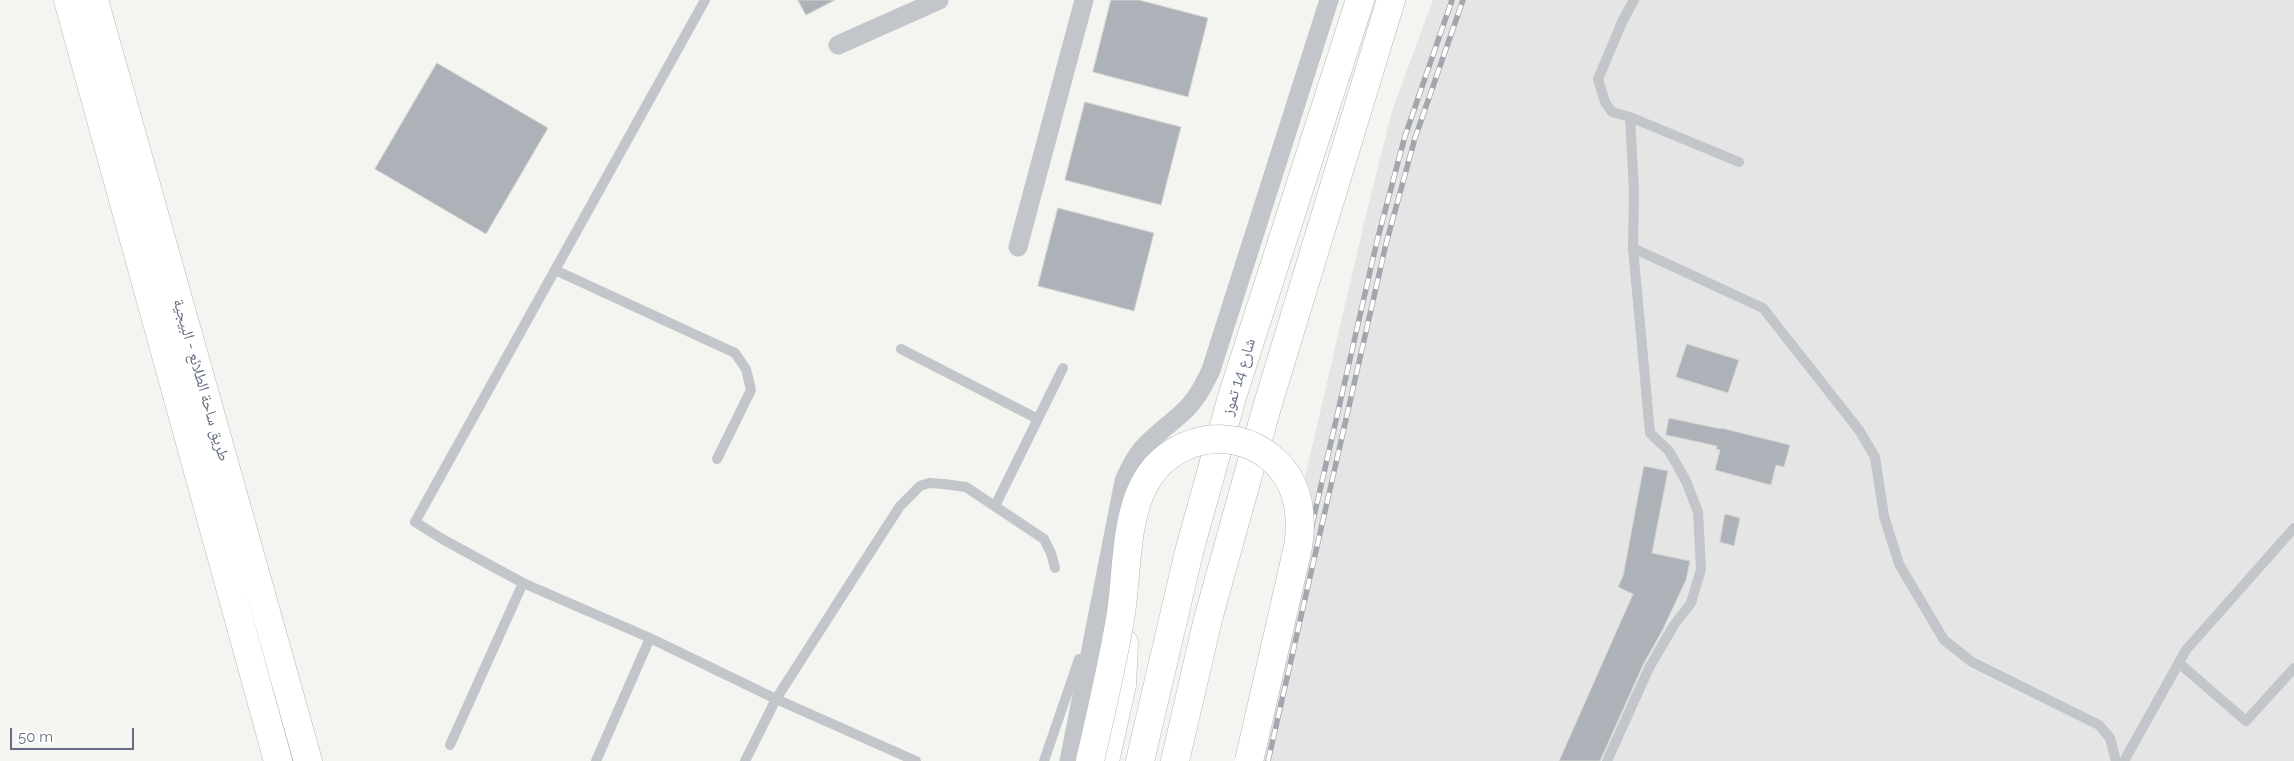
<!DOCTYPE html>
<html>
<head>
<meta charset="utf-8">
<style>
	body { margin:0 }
	#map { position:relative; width:2294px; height:761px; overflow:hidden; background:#f4f5f1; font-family:Raleway,sans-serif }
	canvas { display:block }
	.scale { position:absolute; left:10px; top:728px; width:124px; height:22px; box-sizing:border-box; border:2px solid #646e81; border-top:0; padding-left:6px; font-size:15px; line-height:18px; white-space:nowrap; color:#646e81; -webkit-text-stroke:4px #fff; paint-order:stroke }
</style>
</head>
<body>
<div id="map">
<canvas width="2294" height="761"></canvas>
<div class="scale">50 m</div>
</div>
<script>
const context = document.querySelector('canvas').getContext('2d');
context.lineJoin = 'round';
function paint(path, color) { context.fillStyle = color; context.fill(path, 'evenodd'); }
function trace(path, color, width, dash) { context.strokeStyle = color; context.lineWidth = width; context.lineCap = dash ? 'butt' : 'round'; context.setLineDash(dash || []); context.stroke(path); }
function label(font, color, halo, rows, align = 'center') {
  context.font = font + ' Raleway,"Noto Naskh Arabic",sans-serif'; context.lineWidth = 5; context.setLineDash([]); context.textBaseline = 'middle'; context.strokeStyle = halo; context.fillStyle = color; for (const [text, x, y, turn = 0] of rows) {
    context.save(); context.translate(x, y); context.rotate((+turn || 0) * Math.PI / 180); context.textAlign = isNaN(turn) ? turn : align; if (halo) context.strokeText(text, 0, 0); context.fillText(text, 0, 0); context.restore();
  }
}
paint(new Path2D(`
	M1433,0H2294V761H1239L1365,219L1393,108Z`), '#e4e5e4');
const building = new Path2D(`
	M798,0H835L806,15Z
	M1111,0H1139L1208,18L1188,97L1093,72Z
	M437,63L548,128L486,234L375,169Z
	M1085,102L1181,127L1161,205L1065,180Z
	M1058,208L1154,233L1134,311L1038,286Z
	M1687,344L1739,360L1728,393L1676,377Z
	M1669,418L1721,429V428L1790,445L1784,467L1776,465L1771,485L1715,470L1720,450L1716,449L1717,446L1666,435Z
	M1644,466L1668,471L1652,553L1690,561L1686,580L1662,631L1643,665L1600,761H1559L1633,594L1618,587L1623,576Z
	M1725,514L1740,518L1734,546L1720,542Z`);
paint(building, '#adb2b8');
trace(building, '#d5d6d3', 1);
const primary = new Path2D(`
	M68,0L278,761
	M94,0L308,761
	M1105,761L1122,685L1124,643
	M1140,761L1189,552L1232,397L1360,0
	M1175,761L1208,619L1267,407L1391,0`);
trace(primary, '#b3b6bb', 29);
trace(new Path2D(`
	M705,0L415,522L444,540L523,583L650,638L776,699L916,761
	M1630,117L1739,162
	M1633,248L1763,308L1859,430L1875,457L1884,516L1899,564L1944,640L1972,662L2099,725L2110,738L2116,761
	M555,270L735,353L746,369L751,390L717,459
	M901,349L1038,419
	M995,506L1063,368
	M2179,663L2246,721L2294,668
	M450,745L523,583
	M596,761L650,638
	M745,761L776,699L860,568L900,506L920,486L929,483L944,484L966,487L1044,539L1051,553L1055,568
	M1044,761L1079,659
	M1607,761L1649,668L1674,625L1691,603L1701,569L1698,512L1686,481L1669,451L1650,433L1633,248L1634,191L1630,117L1612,112L1605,102L1598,79L1623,20L1634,0
	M2124,761L2186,650L2294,528`), '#c2c5c9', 10);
trace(new Path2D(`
	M838,45L939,0
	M1018,247L1084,0
	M1069,761L1124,481C1140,443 1153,439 1181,414C1195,402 1203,387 1211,370L1329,0`), '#c2c5c9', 19);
trace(primary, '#fff', 28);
const rail = new Path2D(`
	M1258,761L1377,241L1405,136L1452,0
	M1268,761L1386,244L1415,138L1463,0`);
trace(rail, '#a3a6ad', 5.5);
trace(rail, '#fff', 4, [11]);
const primaryBridge = new Path2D(`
	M1090,761C1101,712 1113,663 1121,613C1127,573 1125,519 1145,483C1169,438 1231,424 1271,458C1299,481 1303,514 1298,547L1249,761`);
trace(primaryBridge, '#b3b6bb', 29, []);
trace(primaryBridge, '#fff', 28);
label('16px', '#646e81', '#fff', [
	["شارع 14 تموز",1239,377,-73],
	["طريق ساحة الطلائع - البيجية",201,380,74]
]);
</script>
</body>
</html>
